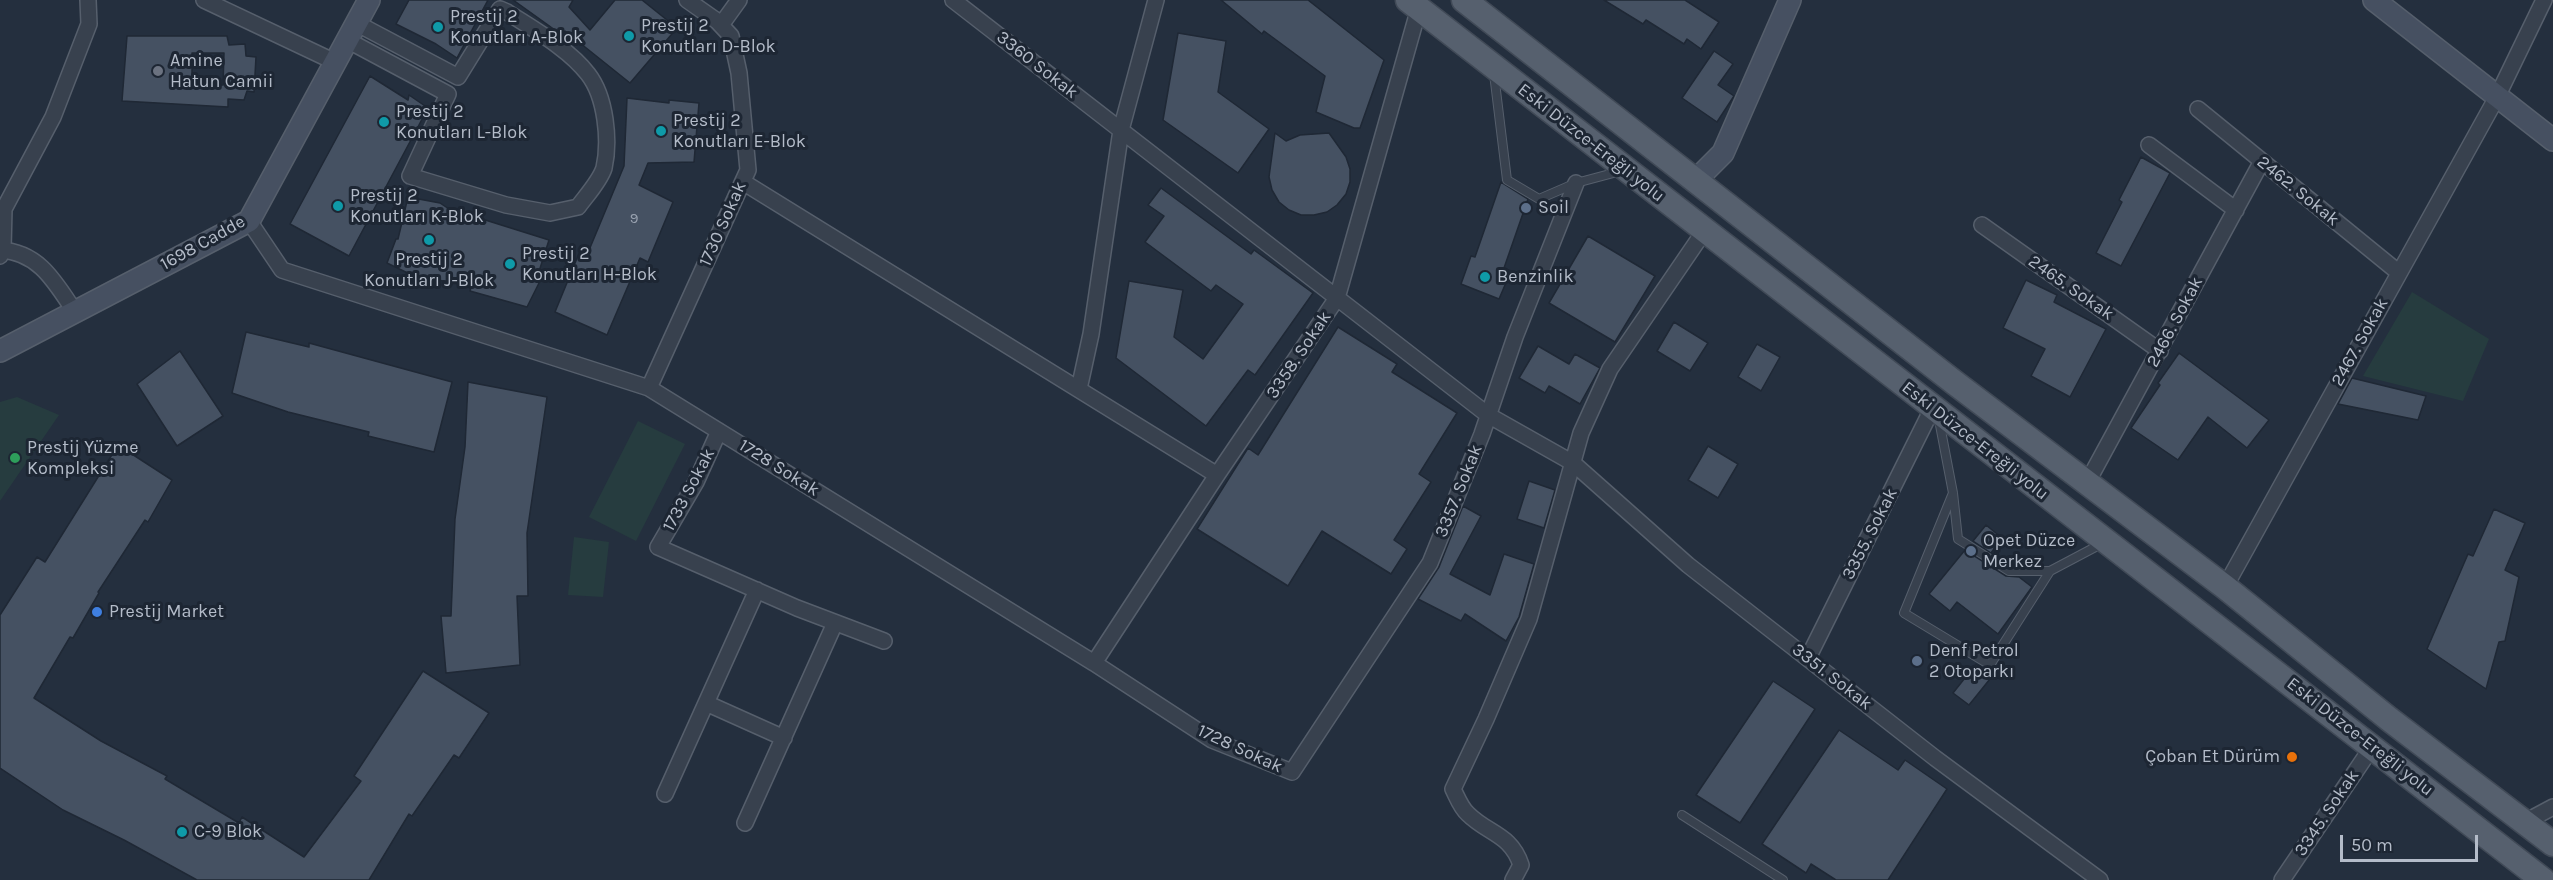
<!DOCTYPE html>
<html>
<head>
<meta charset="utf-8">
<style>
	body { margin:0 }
	#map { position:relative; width:2553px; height:880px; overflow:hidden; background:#242f3e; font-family:Karla,sans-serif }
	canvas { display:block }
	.scale { position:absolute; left:2340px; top:835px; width:138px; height:27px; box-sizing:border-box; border:3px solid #b4bcc9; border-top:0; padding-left:8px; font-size:18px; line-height:21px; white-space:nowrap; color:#b4bcc9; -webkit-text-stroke:4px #1d2633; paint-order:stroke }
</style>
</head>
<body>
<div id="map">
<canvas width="2553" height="880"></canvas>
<div class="scale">50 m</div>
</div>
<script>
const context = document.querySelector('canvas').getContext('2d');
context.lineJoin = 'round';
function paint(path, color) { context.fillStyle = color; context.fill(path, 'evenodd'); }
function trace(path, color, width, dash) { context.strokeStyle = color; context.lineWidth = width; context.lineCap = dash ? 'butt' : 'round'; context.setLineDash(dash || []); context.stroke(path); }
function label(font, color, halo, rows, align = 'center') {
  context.font = font + ' Karla,sans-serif'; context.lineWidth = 6; context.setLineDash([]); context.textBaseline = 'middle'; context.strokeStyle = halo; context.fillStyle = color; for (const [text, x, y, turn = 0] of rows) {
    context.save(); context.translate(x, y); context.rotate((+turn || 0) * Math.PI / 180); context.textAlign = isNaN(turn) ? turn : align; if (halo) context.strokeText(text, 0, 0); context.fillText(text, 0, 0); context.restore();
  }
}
paint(new Path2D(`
	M2412,292L2489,339L2463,401L2363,376Z
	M17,397L59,415L0,501V402Z
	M638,421L685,444L636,541L589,517Z
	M574,537L609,542L603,597L568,595Z`), '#263c3f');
const building = new Path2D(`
	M409,0H488L457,58L436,44L396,24Z
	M513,0H573L569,7L590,30L615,0H642L677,28L630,83L565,31L562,35Z
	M1221,0H1308L1384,60L1360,128H1354L1316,112L1325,76L1264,31L1262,34Z
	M1604,0H1685L1719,22L1701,49L1687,39L1684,44L1646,20L1643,24Z
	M1178,33L1226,41L1218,92L1269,129L1238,173L1163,120Z
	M127,36H227L229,45L245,44L246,56L256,57L254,92L247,91L244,100L228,99V107L122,101ZM192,53H224L223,85H192Z
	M1714,51L1733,64L1718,85L1734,96L1717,122L1682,98Z
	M370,76L408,100L409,95L428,108L349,256L290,224Z
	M627,98L669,103V100L699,103L694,162L648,163L639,185L673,202L648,262L640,258L607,335L555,312L580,251L587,255L624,166Z
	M1275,133L1286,141L1300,135L1329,133L1346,157L1350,169V182L1346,194L1337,205L1327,212L1314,215H1301L1289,210L1279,202L1272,190L1269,177Z
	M2141,157L2170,173L2121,266L2096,253L2122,202L2119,200Z
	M1501,182L1528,199L1504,268L1511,271L1499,299L1461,284L1471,256L1475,257Z
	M1161,188L1251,254L1254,250L1313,293L1255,375L1248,370L1206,426L1116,358L1129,281L1183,290L1174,337L1203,359L1243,304L1216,285L1211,291L1145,242L1164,216L1148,205Z
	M408,197L440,203L455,213H463L549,240L536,281L539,283L527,307L470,291L472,283L420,279L387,263L396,239H398Z
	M1588,236L1655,276L1615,342L1549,303Z
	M2026,280L2057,295L2054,302L2106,329L2070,397L2031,376L2045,349L2003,328Z
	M1674,322L1708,343L1690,371L1657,351Z
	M1338,327L1397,364L1392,372L1457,413L1419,474L1431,482L1394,540L1407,549L1391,574L1322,531L1288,586L1197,529L1248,448L1258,455Z
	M246,332L309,347V343L452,382L434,452L368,436L369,432L288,412L232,393Z
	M1757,344L1780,357L1761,391L1738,377Z
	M1538,346L1569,364L1575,354L1600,368L1580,404L1549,386L1545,393L1519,378Z
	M180,351L223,416L177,446L137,384Z
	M2179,353L2269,420L2247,448L2208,417L2178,460L2131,428L2160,385L2158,383Z
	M2352,378L2426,396L2418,420L2338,404Z
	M468,382L547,397L527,533L528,596H517L520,665L446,673L441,616H451L455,519L465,447Z
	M118,445L172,480L148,522L145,520L98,592L99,593L73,638L70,637L34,698L101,741L167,776L165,779L239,823L242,817L304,857L361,781L354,776L423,671L489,713L459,758L454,755L412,816L409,814L369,880H197L124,840L63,810L0,768V615L37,557L45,562Z
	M1708,446L1738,464L1718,498L1688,480Z
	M1529,481L1555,490L1544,528L1517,519Z
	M1463,506L1481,516L1450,574L1490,595L1504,554L1534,564L1519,617L1506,641L1465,614L1461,621L1418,599L1439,567Z
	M2494,509L2525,523L2505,570L2519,577L2505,641L2499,642L2486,689L2427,649L2468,554L2473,556Z
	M1986,525L2002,538L1991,553L1973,541Z
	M1965,550L2006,576L2019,577L2032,587L1998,634L1957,602L1950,611L1929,594Z
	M1976,664L1994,674L1969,705L1953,693Z
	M1773,681L1815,709L1740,823L1696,795Z
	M1839,730L1898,770L1905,760L1947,789L1888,880H1836L1811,864L1806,873L1762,844Z`);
paint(building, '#455162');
trace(building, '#1f2835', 1.5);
const lane = new Path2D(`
	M1494,74L1507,180L1539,199L1576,183L1621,171
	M1939,420L1953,493L1958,539L2009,571H2050L2103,543
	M1953,493L1904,613L1990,665L2050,571
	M1682,815L1783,880`);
const street = new Path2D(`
	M204,0L335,62
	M953,0L1488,415L1573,463L1688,565L1935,758L2100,880
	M721,25L739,0
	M347,40L448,94L410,176L506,205L550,213L578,207C586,196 600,181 604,168C610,141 606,97 588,74C569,49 533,29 507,12L500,9L458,77L356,23
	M2198,109L2398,272
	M2149,145L2236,210
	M743,182L1217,475
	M249,221L282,270L649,388L1094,663L1212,740L1292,772L1430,563L1482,434L1515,337L1576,183
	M1982,225L2160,351
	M0,250C39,252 55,282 75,312
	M0,256L3,249L4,209L53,117L89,24L88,0
	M649,388L748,170L739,73L731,36L717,21L687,0
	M1079,389L1091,334L1121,130L1156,0
	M719,431L696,482L658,547L797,608L884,641
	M2087,483L2262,161
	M2225,587L2497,97L2544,0
	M1808,658L1932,409
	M1094,663L1217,475L1337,298L1419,8
	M706,703L784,738
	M665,794L757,590
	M2525,822L2553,807
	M745,823L835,623
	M1513,880L1521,865C1511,834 1488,834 1468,814C1461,808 1457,797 1453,789L1486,719L1529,619L1581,433L1610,369L1705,230
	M2282,880L2372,747`);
const secondary = new Path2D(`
	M2374,0L2553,140
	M1696,180L1723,153L1790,0
	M0,351L249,221L369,0`);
const primary = new Path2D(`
	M1408,0L2543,880
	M1464,0L1955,383L2225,587L2389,719L2553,844`);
trace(lane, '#565f6c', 10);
trace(street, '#565f6c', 18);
trace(secondary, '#565f6c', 24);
trace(primary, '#414a57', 27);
trace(lane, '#38414e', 8);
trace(street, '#38414e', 15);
trace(secondary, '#465061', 21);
trace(primary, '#56606e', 24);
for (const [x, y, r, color] of [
	[438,27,6,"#0f9aa8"],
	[629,36,6,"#0f9aa8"],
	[158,71,6,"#6b7280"],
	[384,122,6,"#0f9aa8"],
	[661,131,6,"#0f9aa8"],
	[338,206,6,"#0f9aa8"],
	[1526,208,6,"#5c6f8a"],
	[429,240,6,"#0f9aa8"],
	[510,264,6,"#0f9aa8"],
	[1485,277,6,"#0f9aa8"],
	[15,458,6,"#2e9e5b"],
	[1971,551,6,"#5c6f8a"],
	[97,612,6,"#3f7fe0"],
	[1917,661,6,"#5c6f8a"],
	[2292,757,6,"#e8710a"],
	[182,832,6,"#0f9aa8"]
]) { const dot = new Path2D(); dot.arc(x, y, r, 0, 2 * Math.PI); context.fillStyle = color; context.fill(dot); trace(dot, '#1d2633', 2); }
label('15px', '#98a1af', null, [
	["9",634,219]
]);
label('18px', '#b4bcc9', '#1d2633', [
	["Prestij 2",450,17],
	["Konutları A-Blok",450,38],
	["Prestij 2",641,26],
	["Konutları D-Blok",641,47],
	["Amine",170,61],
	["Hatun Camii",170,82],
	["Prestij 2",396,112],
	["Konutları L-Blok",396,133],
	["Prestij 2",673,121],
	["Konutları E-Blok",673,142],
	["Prestij 2",350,196],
	["Konutları K-Blok",350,217],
	["Soil",1538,208],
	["Prestij 2",522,254],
	["Konutları H-Blok",522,275],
	["Prestij 2",429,260,"center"],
	["Konutları J-Blok",429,281,"center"],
	["Benzinlik",1497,277],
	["Prestij Yüzme",27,448],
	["Kompleksi",27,469],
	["Opet Düzce",1983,541],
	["Merkez",1983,562],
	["Prestij Market",109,612],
	["Denf Petrol",1929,651],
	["2 Otoparkı",1929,672],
	["Çoban Et Dürüm",2280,757,"right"],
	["C-9 Blok",194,832]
], 'left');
label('18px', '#b4bcc9', '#1d2633', [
	["3360 Sokak",1037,65,38],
	["Eski Düzce-Ereğli yolu",1591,143,38],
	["2462. Sokak",2298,191,39],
	["1730 Sokak",723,224,-66],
	["1698 Cadde",203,243,-29],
	["2465. Sokak",2071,288,35],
	["2466. Sokak",2175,322,-62],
	["2467. Sokak",2360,342,-61],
	["3358. Sokak",1299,355,-56],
	["Eski Düzce-Ereğli yolu",1975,441,38],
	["1728 Sokak",779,468,32],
	["1733 Sokak",689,490,-62],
	["3357. Sokak",1459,491,-68],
	["3355. Sokak",1870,534,-63],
	["3351. Sokak",1832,677,38],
	["Eski Düzce-Ereğli yolu",2360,737,38],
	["1728 Sokak",1240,749,25],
	["3345. Sokak",2327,813,-56]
]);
</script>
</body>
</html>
